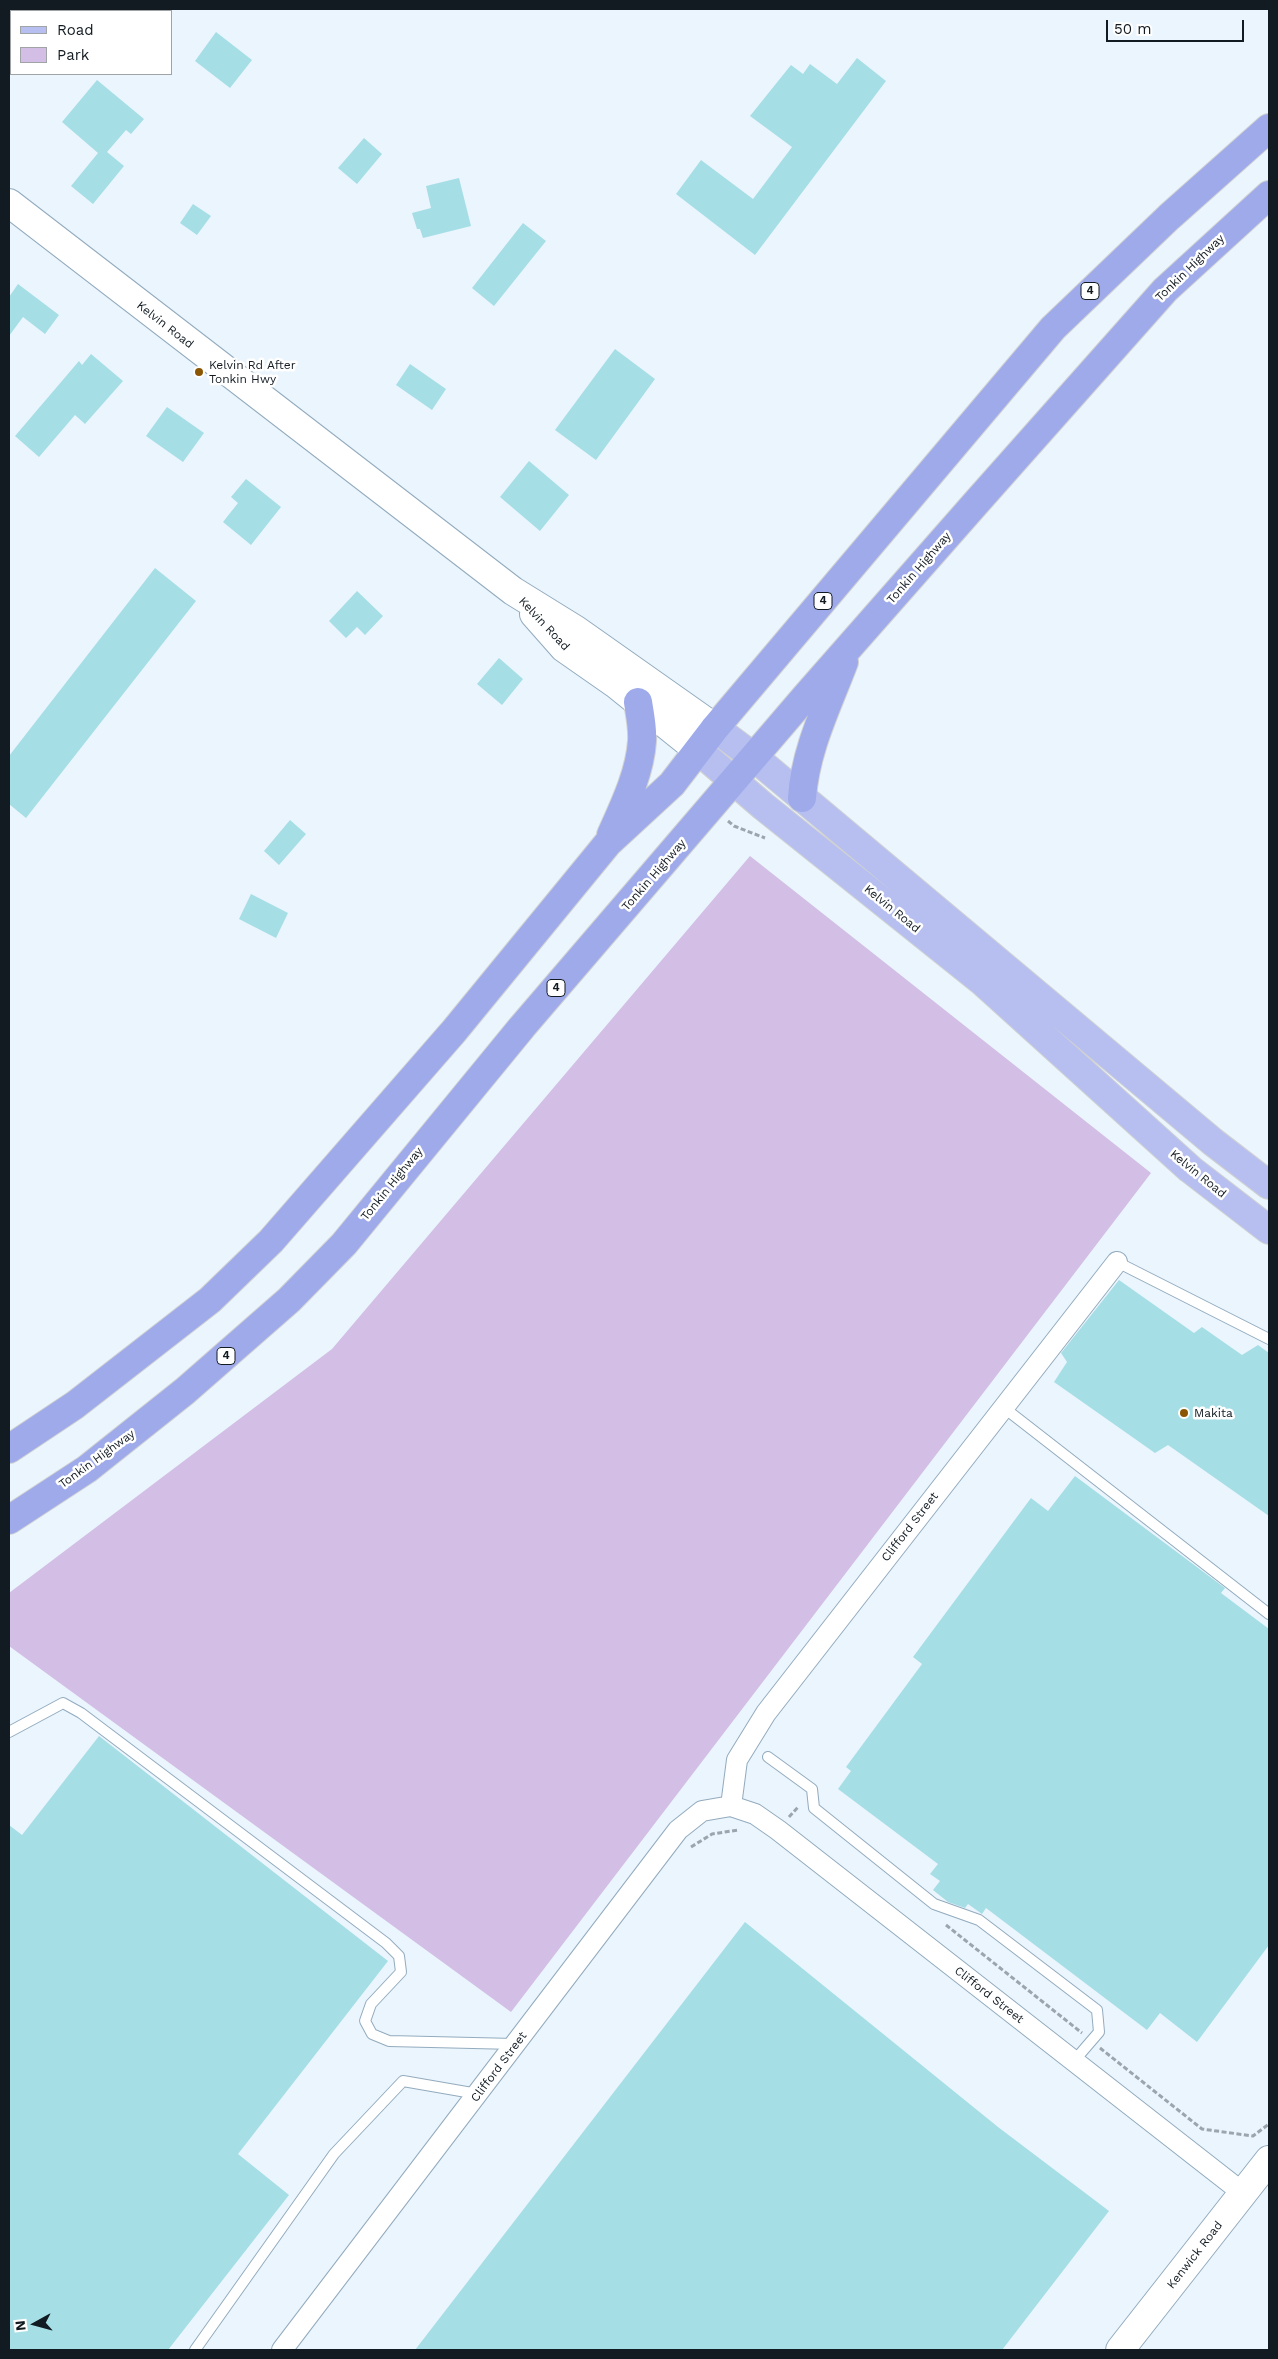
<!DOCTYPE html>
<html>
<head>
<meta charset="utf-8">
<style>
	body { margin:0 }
	#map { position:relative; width:1278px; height:2359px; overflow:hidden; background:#eaf5fd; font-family:"Work Sans",sans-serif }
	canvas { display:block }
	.frame { position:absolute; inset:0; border:10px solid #121b22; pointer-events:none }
	.legend { position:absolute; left:10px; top:10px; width:162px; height:65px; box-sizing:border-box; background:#fff; border:1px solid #a0a4a7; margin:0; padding:6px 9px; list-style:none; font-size:15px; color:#121b22 }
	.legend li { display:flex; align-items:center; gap:10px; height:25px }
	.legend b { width:25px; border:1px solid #a0a4a7 }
	.north { position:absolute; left:10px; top:2299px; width:50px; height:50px; -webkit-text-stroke:4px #fff; paint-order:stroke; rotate:263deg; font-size:14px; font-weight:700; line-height:20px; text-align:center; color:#121b22 }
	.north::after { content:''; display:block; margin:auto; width:18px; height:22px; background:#121b22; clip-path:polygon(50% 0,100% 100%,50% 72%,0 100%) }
	.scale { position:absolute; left:1106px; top:20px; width:138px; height:22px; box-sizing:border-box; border:2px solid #121b22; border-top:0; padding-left:6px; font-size:15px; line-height:18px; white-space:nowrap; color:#121b22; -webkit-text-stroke:4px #fff; paint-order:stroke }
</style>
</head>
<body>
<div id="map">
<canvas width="1278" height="2359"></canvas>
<div class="frame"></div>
<ul class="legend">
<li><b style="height:6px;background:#b6bfef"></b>Road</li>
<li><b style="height:14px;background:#d3bee5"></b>Park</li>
</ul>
<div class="north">N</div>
<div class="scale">50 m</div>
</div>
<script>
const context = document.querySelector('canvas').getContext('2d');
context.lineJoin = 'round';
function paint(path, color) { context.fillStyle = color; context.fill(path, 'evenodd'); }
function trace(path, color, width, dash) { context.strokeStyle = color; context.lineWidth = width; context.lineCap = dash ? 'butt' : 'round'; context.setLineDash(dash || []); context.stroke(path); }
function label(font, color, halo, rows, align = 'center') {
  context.font = font + ' "Work Sans",sans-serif'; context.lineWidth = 5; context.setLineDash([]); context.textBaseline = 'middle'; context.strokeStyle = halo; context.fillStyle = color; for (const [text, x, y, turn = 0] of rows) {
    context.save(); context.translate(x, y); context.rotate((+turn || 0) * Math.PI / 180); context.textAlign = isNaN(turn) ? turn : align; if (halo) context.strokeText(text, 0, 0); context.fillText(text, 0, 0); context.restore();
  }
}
paint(new Path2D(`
	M750,856L1151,1173L511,2012L9,1646V1593L332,1349Z`), '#d3bee5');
paint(new Path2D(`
	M216,32L252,60L230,88L195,61Z
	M857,58L886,81L755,255L676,194L701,160L753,199L792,147L750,116L791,65L803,74L810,64L837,84Z
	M97,80L144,119L131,134L126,130L107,152L124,166L93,204L71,186L98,153L62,122Z
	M364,138L382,154L357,184L338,168Z
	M459,178L471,226L423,238L420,229H417L412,213L431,208L426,186Z
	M193,204L211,216L197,235L180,223Z
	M523,223L546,241L494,306L472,288Z
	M18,284L59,315L45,334L23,317L9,336V297Z
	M615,349L655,379L596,460L555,430Z
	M91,354L123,381L85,424L75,415L39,457L15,436L79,361L82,365Z
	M410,364L446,389L432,410L396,385Z
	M167,407L204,433L183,462L146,436Z
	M529,461L569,495L540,531L500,497Z
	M246,479L281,507L251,545L223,522L238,503L231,497Z
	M155,568L196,601L26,818L9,804V756Z
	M357,591L383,616L365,635L357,627L346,638L329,621Z
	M499,658L523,679L502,705L477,684Z
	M290,820L306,834L279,865L264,851Z
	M251,894L288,913L276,938L239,919Z
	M1119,1280L1194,1333L1202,1327L1242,1355L1258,1345L1269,1353V1516L1168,1445L1155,1453L1054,1382L1067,1362L1061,1353Z
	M1075,1476L1225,1588L1221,1593L1269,1629V1945L1197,2042L1160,2013L1147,2030L986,1908L982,1914L968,1904L965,1908L948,1902L933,1890L940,1881L930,1874L938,1864L838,1789L851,1771L846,1767L922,1664L913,1657L1031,1498L1048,1511Z
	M99,1736L388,1961L238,2154L289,2195L168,2350H9V1825L22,1835Z
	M745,1922L998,2127L1109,2211L1002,2350H415Z`), '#a6dee6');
const service = new Path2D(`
	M1117,1262L1269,1339
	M1003,1407L1269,1614
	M9,1732L63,1703L81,1713L386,1943L399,1956L401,1972L371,2004L365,2021L372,2034L389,2041L515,2044
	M768,1757L812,1789L814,1808L934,1904L979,1920L1097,2010L1099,2032L1074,2061
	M195,2350L334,2154L403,2081L478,2094`);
const minor = new Path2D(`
	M731,1806L755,1814L778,1830L1243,2193
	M282,2350L678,1830L702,1811L731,1806L737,1760L766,1713L1117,1262`);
const secondary = new Path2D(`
	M9,203L513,591L576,630L715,728
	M534,614L564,648L617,685L699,751
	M1120,2350L1269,2160`);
const primary = new Path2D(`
	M715,728L755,758L1213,1142L1269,1185
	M699,751L763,806L983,982L1190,1169L1269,1230`);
const trunk = new Path2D(`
	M802,798C805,750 827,707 844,662
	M611,835C624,806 640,773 642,741C643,728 640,715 638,702
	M9,1449L75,1405L210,1300L271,1241L454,1031L608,843L672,784L715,728L1053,328L1169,217L1269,128
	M9,1520L87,1469L185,1391L289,1300L344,1244L522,1027L806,696L975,504L1165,290L1269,195`);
trace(service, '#93abbe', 12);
trace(minor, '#93abbe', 22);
trace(secondary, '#93abbe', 30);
trace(primary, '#d0d1d3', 30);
trace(trunk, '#d0d1d3', 30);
trace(new Path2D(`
	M728,821L734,826L765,838
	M789,1817L799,1806
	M691,1847L712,1834L738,1830
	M946,1925L1082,2033
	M1100,2048L1202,2129L1253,2136L1269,2124`), '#9ba5ad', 3, [5, 2.5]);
trace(service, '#fff', 10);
trace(minor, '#fff', 20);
trace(secondary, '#fff', 28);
trace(primary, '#b6bfef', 28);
trace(trunk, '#9eaaea', 28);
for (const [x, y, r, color] of [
	[199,372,5,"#8a5603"],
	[1184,1413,5,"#8a5603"]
]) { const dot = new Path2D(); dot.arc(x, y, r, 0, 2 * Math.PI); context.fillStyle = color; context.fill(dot); trace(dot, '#fff', 2); }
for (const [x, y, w] of [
	[1090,291,18],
	[823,601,18],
	[556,988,18],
	[226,1356,18]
]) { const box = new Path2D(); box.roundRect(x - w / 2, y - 8.5, w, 17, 4); context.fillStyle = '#fff'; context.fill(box); trace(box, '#121b22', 1); }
label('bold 11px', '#121b22', null, [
	["4",1090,291],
	["4",823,601],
	["4",556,988],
	["4",226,1356]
]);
label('12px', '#121b22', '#fff', [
	["Tonkin Highway",1190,268,-44],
	["Kelvin Road",165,325,38],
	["Tonkin Highway",919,568,-49],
	["Kelvin Road",544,624,47],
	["Tonkin Highway",654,875,-49],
	["Kelvin Road",892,909,39],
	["Kelvin Road",1198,1174,39],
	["Tonkin Highway",392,1184,-51],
	["Tonkin Highway",97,1459,-36],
	["Clifford Street",910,1527,-52],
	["Clifford Street",989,1995,38],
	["Clifford Street",499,2067,-53],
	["Kenwick Road",1195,2255,-52]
]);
label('12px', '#121b22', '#fff', [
	["Kelvin Rd After",209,365],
	["Tonkin Hwy",209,379],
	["Makita",1194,1413]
], 'left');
</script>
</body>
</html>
